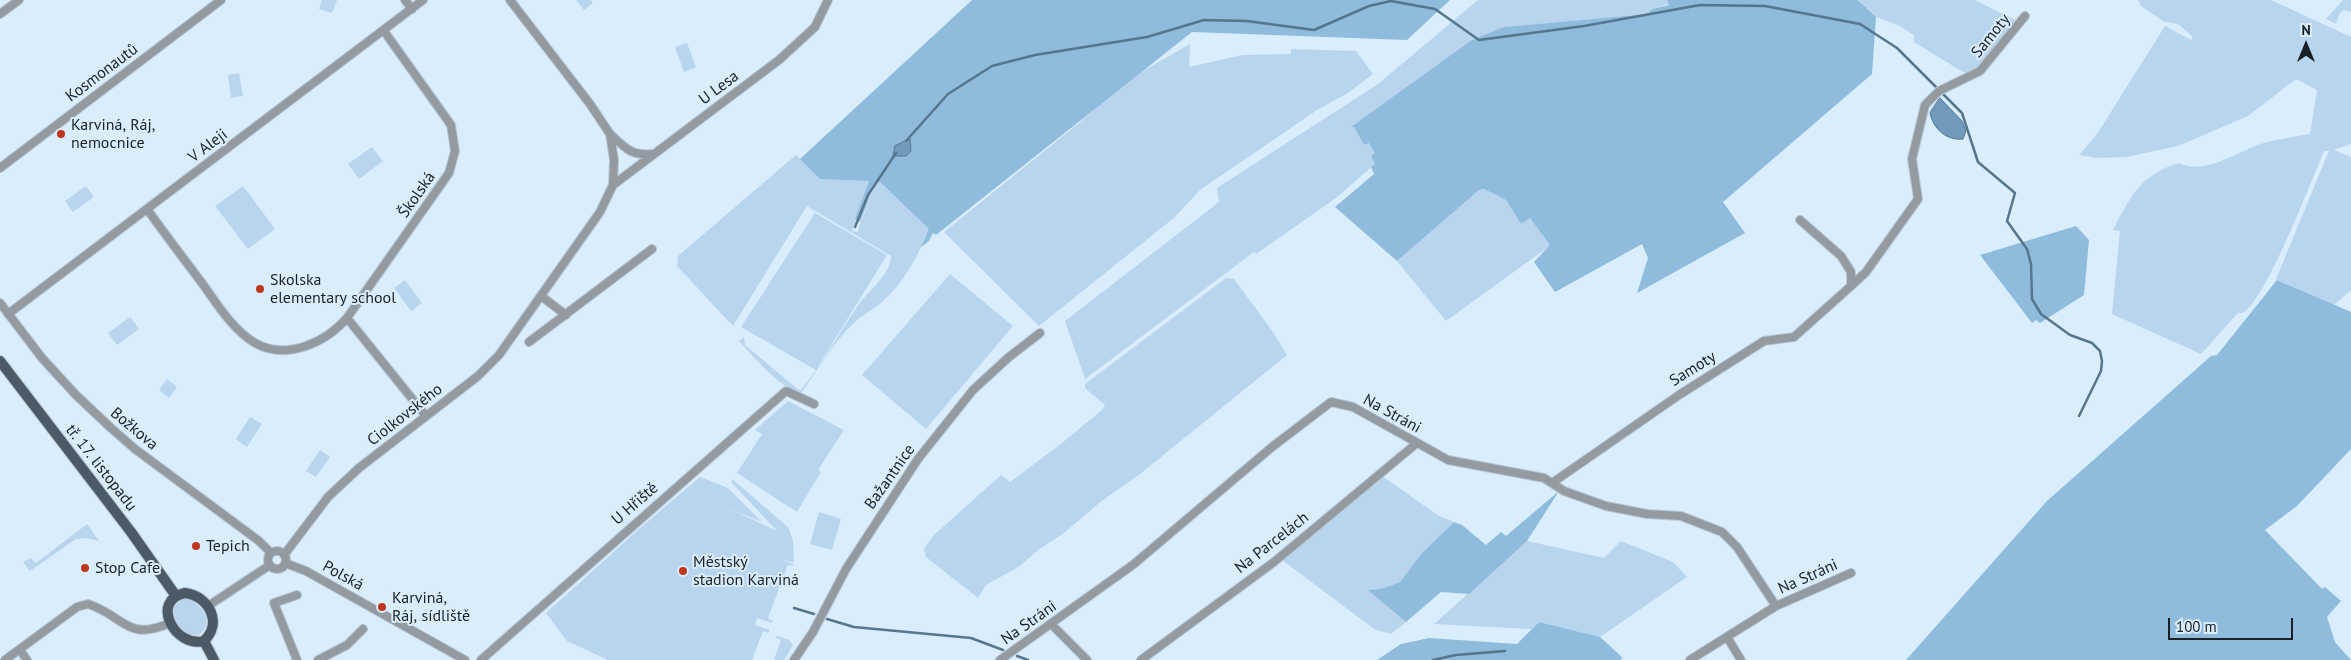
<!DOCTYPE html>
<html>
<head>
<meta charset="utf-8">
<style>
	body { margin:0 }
	#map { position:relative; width:2351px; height:660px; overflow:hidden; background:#d9edfd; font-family:"PT Sans",sans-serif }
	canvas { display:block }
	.north { position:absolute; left:2281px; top:20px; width:50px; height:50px; -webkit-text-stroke:4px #d9edfd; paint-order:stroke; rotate:0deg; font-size:14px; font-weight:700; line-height:20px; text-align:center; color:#1a2126 }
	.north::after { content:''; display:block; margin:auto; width:18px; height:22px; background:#1a2126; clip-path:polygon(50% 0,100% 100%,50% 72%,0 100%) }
	.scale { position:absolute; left:2168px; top:618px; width:125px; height:22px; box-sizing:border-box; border:2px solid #1a2126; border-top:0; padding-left:6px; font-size:15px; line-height:18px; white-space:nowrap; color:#1a2126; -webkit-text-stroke:4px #d9edfd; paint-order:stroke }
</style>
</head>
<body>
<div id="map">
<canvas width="2351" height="660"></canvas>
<div class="north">N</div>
<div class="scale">100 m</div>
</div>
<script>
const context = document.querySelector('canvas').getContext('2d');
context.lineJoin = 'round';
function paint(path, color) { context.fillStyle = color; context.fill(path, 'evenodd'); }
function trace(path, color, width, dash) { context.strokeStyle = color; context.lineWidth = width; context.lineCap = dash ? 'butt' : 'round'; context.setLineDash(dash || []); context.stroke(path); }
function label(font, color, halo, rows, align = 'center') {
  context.font = font + ' "PT Sans",sans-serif'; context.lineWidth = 4; context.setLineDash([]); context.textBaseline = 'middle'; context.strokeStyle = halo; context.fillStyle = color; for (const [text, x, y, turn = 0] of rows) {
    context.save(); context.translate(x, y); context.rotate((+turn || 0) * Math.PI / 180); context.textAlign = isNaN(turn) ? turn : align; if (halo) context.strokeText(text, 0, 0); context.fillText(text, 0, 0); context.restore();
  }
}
paint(new Path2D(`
	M322,0H337L332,13L319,9Z
	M576,0H591L593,3L584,10Z
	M1478,0H1667L1669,4L1652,9L1647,14L1505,27L1354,127L1364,145L1369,143L1376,154L1371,156L1375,164L1336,198L1256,254L1254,252L1085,379L1065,321L1219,202L1217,188L1378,84Z
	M1859,0H1975L2019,22L1978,72H1963L1914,42V35L1898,25L1876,17Z
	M2138,0H2271L2351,37V144L2334,150L2351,157V290L2334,305L2276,279L2329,151H2324C2312,179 2264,305 2242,313H2238L2201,354L2112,314L2120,231L2113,230C2130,197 2141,174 2179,163C2207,176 2237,151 2264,143C2278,139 2294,137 2310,134L2317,90L2296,79L2248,116L2178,146L2126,157L2097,158L2079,155L2097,134L2165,26L2191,40L2193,37L2178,24L2163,21L2141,6Z
	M2343,0H2351V12L2344,10L2340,13L2336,24L2326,19Z
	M687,43L696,67L684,72L675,47Z
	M1190,44L1189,67L1243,55L1291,54V49L1356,51L1373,74L1348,93L1317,110L1200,190L1175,217L1039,326L944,232L1079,123L1127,80Z
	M239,73L243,96L231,98L228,75Z
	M372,147L383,161L359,179L348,164Z
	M796,155L821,179L869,181L852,231L857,232L876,182H880L930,229C918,255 904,283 882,302C873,310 862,315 854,323C833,342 818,370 801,393C775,384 758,361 739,341L744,337L745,345L800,391C822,365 838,335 857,307C867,291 890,277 891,256L807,206L733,326L677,266L678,256Z
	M86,186L94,197L73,212L65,201Z
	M243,186L275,229L248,249L215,206Z
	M1484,189L1506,200L1521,224L1530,218L1551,245L1446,321L1397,261L1479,190Z
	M815,213L887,255L816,370L741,327Z
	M950,274L1013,326L926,429L862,375Z
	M1226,278L1234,279L1273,332L1287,355L1140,474L1099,503L1064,533L1038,550L1020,566L986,585L978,598L926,557L924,549L933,536L1001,475L1010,482L1062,443L1103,409L1105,405L1085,388V384Z
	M405,280L422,303L411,311L394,288Z
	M130,317L139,329L117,345L108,333Z
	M167,379L177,387L169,398L159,390Z
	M788,401L844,430L818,470L821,472L797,512L737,473L762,434L755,430Z
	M250,417L262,424L247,447L236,439Z
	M320,450L330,457L316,477L306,471Z
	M1382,476L1439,516L1454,522L1422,553L1400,582L1381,589L1369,590L1406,622L1391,634L1374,629L1282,560Z
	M700,477L728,488L762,522L728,508L777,531L731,482L732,479L788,527L793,540L794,563L780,559L794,565V566L788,565L768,618L773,621L772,623L757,618L755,625L770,630L768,633L763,631L752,660H608L567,641L546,613L639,529Z
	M819,512L841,519L832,550L810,544Z
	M87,524L99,541L85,538L76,539L30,571L23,562L31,558L36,563Z
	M1527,541L1604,558L1621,541L1673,562L1687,577L1600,637L1539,622L1531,629L1434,624Z
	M183,599C201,599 217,625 198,635C183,636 171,620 175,606Z
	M778,636L789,640L793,645L784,660H774L781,640L775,637Z`), '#b8d5ed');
paint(new Path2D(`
	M972,0H1450L1407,40L1192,32L936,235L933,233L929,241L921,247L929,229L880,182L875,183L860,222L855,219L869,181L820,179L800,159Z
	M1667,0H1858L1876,17L1872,74L1723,202L1745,233L1637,293L1648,258L1642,244L1555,292L1534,262L1550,245L1530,218L1521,224L1506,200L1484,189L1479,190L1397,261L1335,207L1374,174L1371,167L1375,164L1371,156L1375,153L1369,143L1364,145L1354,127H1351L1472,40L1504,27L1647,14L1652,9L1669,5Z
	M2076,226L2089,240L2084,295L2040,323L2036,320L2032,323L1980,255Z
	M2277,280L2351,312V449L2297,506L2265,530L2322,589L2325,587L2341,601L2327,617L2335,642L2351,660H1906L2047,501L2211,356L2217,355Z
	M1559,491L1527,541L1469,594L1441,592L1406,622L1368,590L1381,589L1400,582L1422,553L1454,522L1462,525L1486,545L1501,532L1506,536Z
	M1539,622L1600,637L1623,658L1620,660H1377L1401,644L1429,638L1517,644Z`), '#8fbbdd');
const water = new Path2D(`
	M1940,98L1962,121L1966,131L1963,139C1947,141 1933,129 1930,113Z
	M910,139L911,151L906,156H893L895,146Z`);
paint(water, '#6f9abb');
trace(water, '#56768e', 1);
trace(new Path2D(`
	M906,141L948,94L992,66L1035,55L1147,37L1204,20L1247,21L1314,30L1369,6L1391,1L1435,9L1479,40L1584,26L1700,5L1765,6L1860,24L1897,48L1962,113L1978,162L2015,193L2007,221L2027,249L2031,264L2032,299L2041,314L2070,335L2092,343L2100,351L2102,361L2101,371L2079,416
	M855,227L868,195L896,153
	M794,608L814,614
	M827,619L854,627L971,638L1003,650
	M1017,656L1028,660
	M1433,660L1456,655L1505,651`), '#56768e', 2.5);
const minor = new Path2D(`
	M405,0L412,9
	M0,14L19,0
	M610,134C625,148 631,156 653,154
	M0,168L221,0
	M613,185L779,60L815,27L828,0
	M147,209C165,234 183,258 202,283C217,304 233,330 255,343C287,361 326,342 347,318L449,173L455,151L451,125L384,31
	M1851,286L1866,272L1918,199L1912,159L1925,105L1939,91L1980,71L2025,16
	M541,296L566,315
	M0,303L42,358L76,395L111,428L135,449L259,541L271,553
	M8,314L423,0
	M347,318L426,416
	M529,342L652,249
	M1552,483L1679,395L1764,341L1794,337L1851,286V272L1841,256L1800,220
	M268 560a9 9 0 1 1 18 0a9 9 0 1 1-18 0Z
	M284,555L328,497L359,468L478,376L499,355L600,212L613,185L614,160L610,134L590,104L510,0
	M285,563L306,571L465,660
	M297,595L274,603L297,660
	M208,606L270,565
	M1051,624L1087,660
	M1727,637L1741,660
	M20,650L27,660
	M5,660L77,607L88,604C125,616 126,642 170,623
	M318,660L347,645L363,629
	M481,660L786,391L814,404
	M794,660L813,632L846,569L918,459L973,390L1009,357L1040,333
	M1000,660L1134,564L1272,447L1331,402L1353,407L1448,460L1544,478L1564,491L1606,506L1647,514L1681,516L1722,532L1737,547L1776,606
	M1141,660L1274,562L1417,443
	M1690,660L1776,606L1851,573`);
const major = new Path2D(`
	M0,361L131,532L176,596
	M185,593C209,596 223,623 204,641C174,648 150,600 185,593Z
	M204,641L214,660`);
trace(minor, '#b7c8d6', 10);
trace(major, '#b7c8d6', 12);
trace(minor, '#939ba1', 8);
trace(major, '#4c5a66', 10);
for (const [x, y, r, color] of [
	[61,134,5,"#c0351e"],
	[260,289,5,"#c0351e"],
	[196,546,5,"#c0351e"],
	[85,568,5,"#c0351e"],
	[683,571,5,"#c0351e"],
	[382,607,5,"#c0351e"]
]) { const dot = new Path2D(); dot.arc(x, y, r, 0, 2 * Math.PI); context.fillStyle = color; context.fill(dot); trace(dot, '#d9edfd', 2); }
label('16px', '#1a2126', '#d9edfd', [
	["Samoty",1991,36,-51],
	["Kosmonautů",102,73,-37],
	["U Lesa",719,88,-37],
	["V Aleji",208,146,-37],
	["Školská",417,195,-55],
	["Samoty",1693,369,-32],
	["Na Stráni",1392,414,29],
	["Ciolkovského",405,415,-38],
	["Božkova",134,429,40],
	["tř. 17. listopadu",101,468,52],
	["Bažantnice",890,477,-55],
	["U Hřiště",635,504,-41],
	["Na Parcelách",1272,543,-38],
	["Polská",343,576,29],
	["Na Stráni",1808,577,-24],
	["Na Stráni",1029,623,-35]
]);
label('16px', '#1a2126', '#d9edfd', [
	["Karviná, Ráj,",71,125],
	["nemocnice",71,143],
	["Skolska",270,280],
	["elementary school",270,298],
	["Tepich",206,546],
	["Městský",693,562],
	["stadion Karviná",693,580],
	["Stop Cafe",95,568],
	["Karviná,",392,598],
	["Ráj, sídliště",392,616]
], 'left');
</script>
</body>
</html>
